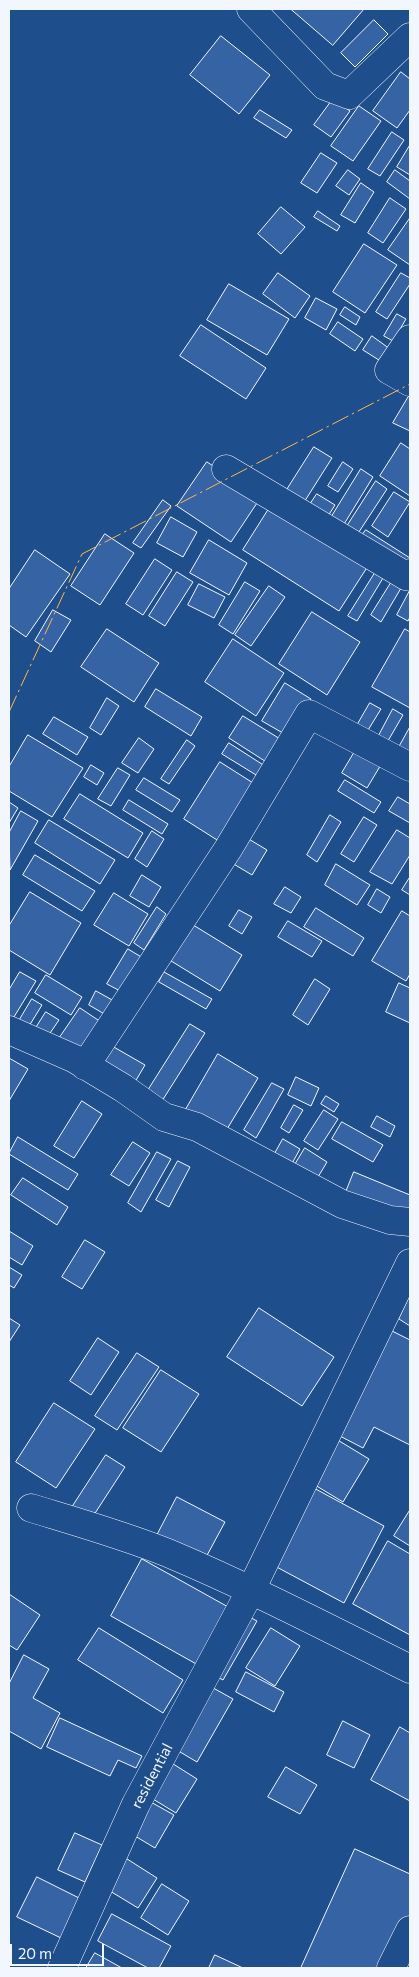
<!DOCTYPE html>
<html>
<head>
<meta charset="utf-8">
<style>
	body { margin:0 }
	#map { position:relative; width:419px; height:1977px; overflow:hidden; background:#1f4e8c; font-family:Commissioner,sans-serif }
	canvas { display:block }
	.frame { position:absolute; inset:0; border:10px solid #f2f6ff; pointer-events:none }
	.scale { position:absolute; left:10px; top:1944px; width:94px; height:22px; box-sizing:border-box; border:2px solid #f2f6ff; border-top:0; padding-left:6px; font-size:15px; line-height:18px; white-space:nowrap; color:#f2f6ff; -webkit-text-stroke:4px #1f4e8c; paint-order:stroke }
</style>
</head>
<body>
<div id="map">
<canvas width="419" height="1977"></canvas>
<div class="frame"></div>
<div class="scale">20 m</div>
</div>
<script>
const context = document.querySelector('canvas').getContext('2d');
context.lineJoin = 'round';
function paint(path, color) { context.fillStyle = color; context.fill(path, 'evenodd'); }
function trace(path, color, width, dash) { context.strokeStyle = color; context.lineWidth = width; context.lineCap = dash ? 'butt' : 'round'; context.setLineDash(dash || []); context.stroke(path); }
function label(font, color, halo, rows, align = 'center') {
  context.font = font + ' Commissioner,sans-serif'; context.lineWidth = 4; context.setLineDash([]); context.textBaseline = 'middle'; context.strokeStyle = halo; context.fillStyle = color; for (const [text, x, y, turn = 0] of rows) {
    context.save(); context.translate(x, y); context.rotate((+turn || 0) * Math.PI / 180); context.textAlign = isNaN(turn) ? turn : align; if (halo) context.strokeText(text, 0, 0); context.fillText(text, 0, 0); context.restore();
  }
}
const building = new Path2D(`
	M291,9H364L333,45Z
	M374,20L388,34L355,67L341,53Z
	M221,36L270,75L239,114L190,75Z
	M401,72L410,79V110L397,128L373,111Z
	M333,99L350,111L331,137L314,125Z
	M359,106L381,121L353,161L331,146Z
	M260,110L292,130L286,138L254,118Z
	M392,132L404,140L380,176L368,169Z
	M410,145V175L397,167Z
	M321,153L337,163L317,193L301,183Z
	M348,170L360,179L349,195L336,186Z
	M395,170L410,181V199L387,182Z
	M361,183L374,192L355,223L341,215Z
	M390,198L406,209L383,243L368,233Z
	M281,207L305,227L281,254L258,234Z
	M318,211L340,226L337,231L314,217Z
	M410,218V265L388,250Z
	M364,244L397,265L365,313L333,292Z
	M278,273L310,296L295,318L263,294Z
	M401,273L410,278V284L387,319L376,312Z
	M229,284L289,319L267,355L207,320Z
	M316,298L337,309L326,330L305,318Z
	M345,307L360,317L356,325L340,315Z
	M397,314L406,319L393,341L384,336Z
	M338,322L363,339L355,351L330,334Z
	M201,325L266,368L246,399L180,356Z
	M372,336L390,349L382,362L363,350Z
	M410,394V431L393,423Z
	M401,443L410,449V496L380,476Z
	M314,447L332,458L301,507L283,496Z
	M207,462L261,497L231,542L177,506Z
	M343,462L353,469L338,492L328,486Z
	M361,469L373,477L341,529L329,521Z
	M376,481L387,489L355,538L344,531Z
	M394,492L410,502L388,537L372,526Z
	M317,494L335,505L323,524L305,512Z
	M163,500L171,506L141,548L133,543Z
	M272,504L368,566L339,611L243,550Z
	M171,517L197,532L183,557L157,543Z
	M366,530L410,558L404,567L360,538Z
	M105,534L134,553L100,605L71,586Z
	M209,540L247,563L229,595L190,573Z
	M35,550L70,574L26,637L9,625V589Z
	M155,559L172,570L143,615L126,604Z
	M177,572L193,582L165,626L149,616Z
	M375,573L383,578L357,621L348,616Z
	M394,578L404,583L381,622L371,615Z
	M245,582L260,591L233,634L219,625Z
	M199,584L225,597L214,618L188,605Z
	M269,586L285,597L251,646L235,635Z
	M410,590V617L408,621L397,615Z
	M53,610L71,620L51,652L35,641Z
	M312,612L360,642L327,695L279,664Z
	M107,629L159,663L134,702L81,667Z
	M405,629L410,632V708L372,687Z
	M233,639L284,673L256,716L205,682Z
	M285,683L311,699L288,736L262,721Z
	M156,689L202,717L191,736L145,707Z
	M107,698L119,706L101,735L90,728Z
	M370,703L381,709L365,735L355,729Z
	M393,709L403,715L385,746L376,741Z
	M243,716L285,742L271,765L229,738Z
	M54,717L88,737L77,755L43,734Z
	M410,727V756L398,749Z
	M28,735L83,768L52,817L9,791V767Z
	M139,738L154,749L138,773L122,763Z
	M187,740L195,746L169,784L161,779Z
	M229,743L268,768L261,778L222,754Z
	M360,743L385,758L367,788L342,773Z
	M220,762L261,788L225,845L184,819Z
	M91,765L104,773L97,785L84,777Z
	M118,768L130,775L111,806L98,799Z
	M144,778L180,800L172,812L136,790Z
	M345,780L381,802L374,813L338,791Z
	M80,794L143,833L128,858L64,819Z
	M398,797L410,804V823L389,811Z
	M129,800L168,824L162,834L123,810Z
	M9,802L18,808L9,823Z
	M21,811L38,821L10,870L9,833Z
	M330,815L341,822L317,862L307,855Z
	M364,817L377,825L354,862L341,854Z
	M49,820L115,860L100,884L35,843Z
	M397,830L410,838V855L392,884L370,872Z
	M152,831L164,839L147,867L135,859Z
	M242,835L267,850L252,875L227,860Z
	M35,855L95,891L82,911L23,875Z
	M336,864L370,885L357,905L325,885Z
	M142,875L161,887L149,907L130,896Z
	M410,877V895L402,890Z
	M285,887L301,897L291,913L274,904Z
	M377,889L390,897L381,913L368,905Z
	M30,892L81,923L50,975L9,950V926Z
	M114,893L148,914L129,946L94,925Z
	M157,907L166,914L144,950L134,943Z
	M316,908L364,938L353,956L304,927Z
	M239,910L252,917L242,934L229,926Z
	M402,911L410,916V974L406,981L372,961Z
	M185,920L242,955L220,991L163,956Z
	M288,921L322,941L312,957L278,937Z
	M128,949L143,958L122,992L107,984Z
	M20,972L36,981L9,1025V990Z
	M164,972L212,999L206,1009L159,982Z
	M46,975L82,997L71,1015L35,993Z
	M315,979L330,989L308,1025L293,1015Z
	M399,983L410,988V1023L386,1012Z
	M96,991L114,1001L106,1015L89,1005Z
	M32,999L42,1005L26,1031L16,1026Z
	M80,1008L107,1026L83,1062L56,1043Z
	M46,1012L59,1020L46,1039L34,1031Z
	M190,1024L205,1033L162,1101L147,1092Z
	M105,1042L145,1065L132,1087L93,1064Z
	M218,1054L258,1078L224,1134L185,1111Z
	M9,1058L28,1069L9,1101Z
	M296,1077L319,1088L311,1106L288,1095Z
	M272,1083L284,1089L256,1138L244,1130Z
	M326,1096L339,1104L334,1112L321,1104Z
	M82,1101L102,1114L74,1158L54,1146Z
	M294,1105L303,1110L289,1133L281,1128Z
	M324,1110L338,1119L318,1150L304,1141Z
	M377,1116L395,1126L390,1137L371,1127Z
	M342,1122L383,1145L373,1162L332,1139Z
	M18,1137L78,1174L68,1190L9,1154Z
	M283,1139L300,1149L290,1167L273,1157Z
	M133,1142L150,1153L129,1186L111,1175Z
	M305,1148L327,1162L315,1182L293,1168Z
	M157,1152L171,1159L141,1212L128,1203Z
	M178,1161L190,1167L169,1207L156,1200Z
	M354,1172L410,1195V1219L346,1192Z
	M23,1178L68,1207L57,1225L11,1195Z
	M9,1231L33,1246L22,1265L9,1257Z
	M85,1240L105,1252L82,1289L62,1277Z
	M9,1267L22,1275L14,1288L9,1285Z
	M410,1295V1326L399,1319Z
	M259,1308L334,1357L302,1406L227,1357Z
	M9,1318L20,1325L9,1342Z
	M388,1329L410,1340V1445L374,1427L363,1448L336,1434Z
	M98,1338L119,1352L91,1395L70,1381Z
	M137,1353L159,1367L117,1430L95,1416Z
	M161,1370L199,1394L161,1452L123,1428Z
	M54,1403L95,1429L56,1488L16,1462Z
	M336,1439L369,1459L343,1502L310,1482Z
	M106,1455L125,1467L88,1524L69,1512Z
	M312,1487L384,1526L344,1603L271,1564Z
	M177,1497L225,1522L198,1572L151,1547Z
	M410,1510V1546L394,1536Z
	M388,1541L410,1554V1635L353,1604Z
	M142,1559L230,1608L198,1665L111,1616Z
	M9,1594L40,1615L17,1650L9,1645Z
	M242,1613L257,1621L223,1680L208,1672Z
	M99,1628L183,1680L163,1713L78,1660Z
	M271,1628L300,1646L275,1686L246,1668Z
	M24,1655L49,1669L33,1698L60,1713L41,1749L9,1731V1684Z
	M246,1672L284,1692L274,1712L236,1692Z
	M206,1684L233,1699L197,1762L170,1746Z
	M60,1718L142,1756L136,1768L118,1760L110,1776L47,1747Z
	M343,1721L370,1735L354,1768L327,1755Z
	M400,1727L410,1733V1801L371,1780Z
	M170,1762L197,1779L176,1813L148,1796Z
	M286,1767L317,1785L300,1814L268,1797Z
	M149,1801L174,1815L155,1848L130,1833Z
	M75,1833L102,1845L85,1882L58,1870Z
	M355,1849L410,1874V1915L386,1968H301Z
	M124,1857L157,1878L138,1908L105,1888Z
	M37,1877L81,1899L61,1938L17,1917Z
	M162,1884L189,1901L168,1935L141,1918Z
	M112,1914L171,1946L159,1968H148L98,1941Z
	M95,1953L122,1968H86Z
	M215,1955L243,1968H209Z`);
paint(building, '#3563a3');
trace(building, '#f2f6ff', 1);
const minor = new Path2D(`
	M251,9L325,86L349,95L410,37
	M410,339L389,370L410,382
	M226,469L406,576L410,573
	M9,1030L75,1059L123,1088L164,1117L197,1127L342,1204L390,1220L410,1222
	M85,1066L228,849L309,714L410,767
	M31,1508C77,1522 123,1535 168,1553C251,1588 330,1629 410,1669
	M62,1968L136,1804L251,1590L410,1263
	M391,1968L410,1930`);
trace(minor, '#f2f6ff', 29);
trace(minor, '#1f4e8c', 28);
trace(new Path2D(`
	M9,712L82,554L410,384`), '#ffb74d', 1, [18, 4, 2.5, 4]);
label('15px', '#f2f6ff', '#1f4e8c', [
	["residential",152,1776,-62]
]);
</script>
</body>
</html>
